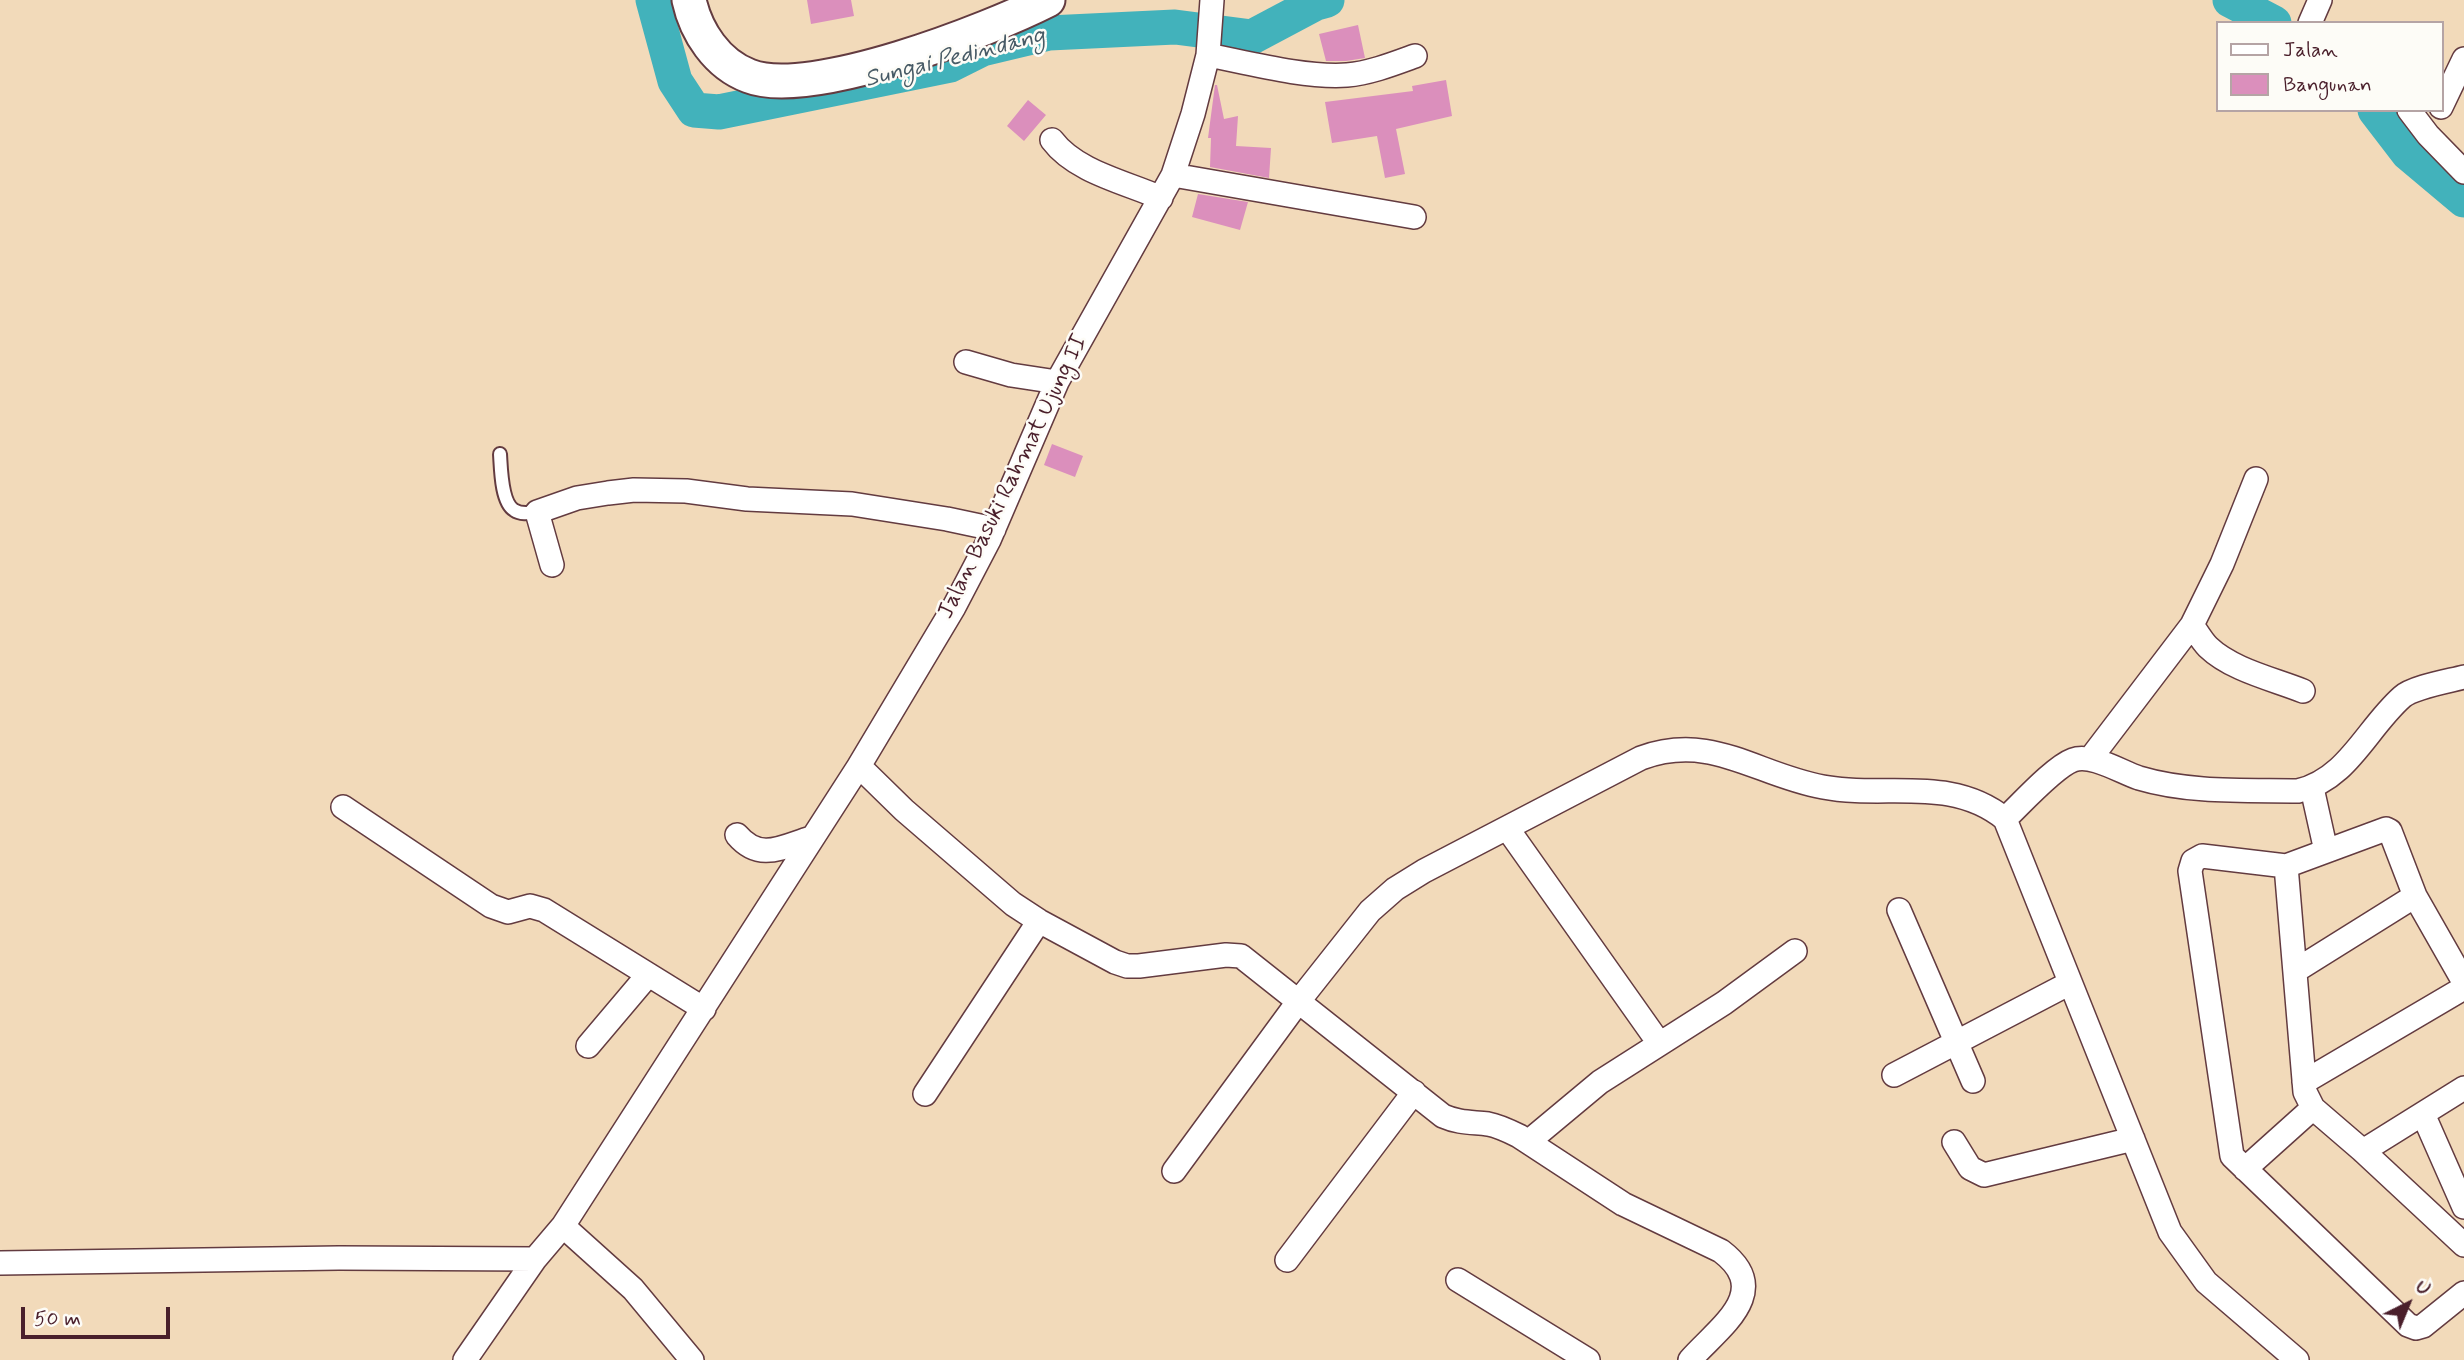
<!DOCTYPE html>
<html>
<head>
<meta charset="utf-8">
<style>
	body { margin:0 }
	#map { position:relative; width:2464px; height:1360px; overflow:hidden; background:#f2daba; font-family:Mynerve,sans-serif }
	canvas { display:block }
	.legend { position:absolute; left:2216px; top:21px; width:228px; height:91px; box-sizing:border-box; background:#fdfcf7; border:2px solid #b5a4a5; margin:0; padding:9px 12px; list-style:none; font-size:21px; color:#4a1f2b }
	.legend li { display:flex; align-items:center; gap:14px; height:35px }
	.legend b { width:35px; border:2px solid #b5a4a5 }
	.north { position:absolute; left:2373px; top:1269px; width:70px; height:70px; -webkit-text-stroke:5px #fdfcf7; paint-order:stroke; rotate:43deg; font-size:19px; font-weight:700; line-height:28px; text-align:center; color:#4a1f2b }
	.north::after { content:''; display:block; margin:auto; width:24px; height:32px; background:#4a1f2b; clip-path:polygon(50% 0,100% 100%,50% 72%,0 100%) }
	.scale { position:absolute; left:21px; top:1307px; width:149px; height:32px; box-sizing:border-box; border:4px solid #4a1f2b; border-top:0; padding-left:9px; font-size:21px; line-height:24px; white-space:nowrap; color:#4a1f2b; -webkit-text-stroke:5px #fdfcf7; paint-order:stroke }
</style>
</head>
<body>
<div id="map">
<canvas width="2464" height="1360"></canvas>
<ul class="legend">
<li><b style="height:9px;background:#fff"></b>Jalan</li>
<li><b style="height:19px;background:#db8fbc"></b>Bangunan</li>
</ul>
<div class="north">U</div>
<div class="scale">50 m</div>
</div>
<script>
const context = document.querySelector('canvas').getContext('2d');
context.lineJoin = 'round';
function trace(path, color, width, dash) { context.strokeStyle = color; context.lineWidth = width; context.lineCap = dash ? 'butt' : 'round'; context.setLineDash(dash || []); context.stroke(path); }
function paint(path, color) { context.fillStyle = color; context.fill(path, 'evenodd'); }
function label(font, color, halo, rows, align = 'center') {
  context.font = font + ' Mynerve,sans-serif'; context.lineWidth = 5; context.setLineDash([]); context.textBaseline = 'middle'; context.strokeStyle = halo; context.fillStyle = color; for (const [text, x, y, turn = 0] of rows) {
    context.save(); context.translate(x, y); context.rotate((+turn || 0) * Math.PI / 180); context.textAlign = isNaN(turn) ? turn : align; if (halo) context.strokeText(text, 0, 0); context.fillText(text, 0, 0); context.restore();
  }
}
trace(new Path2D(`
	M653,0L675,81L694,110L719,112L950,65L982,49L1049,33L1175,27L1252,37L1316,3L1327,0
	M2230,0L2274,23
	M2375,110L2408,153L2464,200`), '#42b2bb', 35);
paint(new Path2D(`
	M807,0H851L854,16L811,24Z
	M1358,25L1365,58L1346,61H1326L1319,34Z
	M1446,80L1452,116L1396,129L1405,174L1385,178L1377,136L1332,143L1325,102L1413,91L1412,86Z
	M1215,85H1217L1224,119L1238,116L1236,146L1271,148L1269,178L1210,167L1211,138H1208Z
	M1028,100L1046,115L1024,141L1007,126Z
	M1198,194L1248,202L1240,230L1192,217Z
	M1052,444L1083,456L1075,477L1044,465Z`), '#db8fbc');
const lane = new Path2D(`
	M500,454C501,468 501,502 514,510C521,515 530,513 537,512`);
const street = new Path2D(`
	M1212,0L1208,55L1193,114L1173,175L1057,382L989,540L954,607L859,766L904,810L1013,904L1039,921L1115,962L1127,966H1139L1226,955L1241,956L1443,1116C1459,1123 1471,1122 1488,1124C1499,1126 1509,1131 1519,1136L1623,1204L1721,1251C1775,1292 1718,1328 1690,1360
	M2310,23L2320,0
	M1208,55C1249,63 1306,78 1347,75C1370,73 1393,64 1415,56
	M2441,107L2464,59
	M2409,110L2428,135L2464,172
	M1052,140C1076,172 1125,182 1161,198
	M1173,175L1414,217
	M966,362L1011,375L1057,382
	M552,565L537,512L577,498L608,493L634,490L686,491L747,499L852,504L947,519L994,529
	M2192,625C2197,632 2202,641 2208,647C2232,670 2273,679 2303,691
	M2090,759L2192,625L2222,564L2256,479
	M2312,788L2326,851
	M343,807L491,906L508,912L530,906L544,910L704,1009
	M2005,819C2021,804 2054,767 2073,760C2091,753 2121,772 2139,778C2189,793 2246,790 2298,791C2348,779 2366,729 2402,697C2413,687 2449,681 2464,677
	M1507,828L1659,1043
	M737,835C760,862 782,847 811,838
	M2286,866L2305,1092L2313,1108L2363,1151L2464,1245
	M1899,910L1973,1081
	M2295,971L2415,896
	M2464,982L2415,896L2390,831L2386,829L2286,866L2202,856L2193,861L2190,871L2232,1156L2408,1325L2416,1328L2423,1326L2464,1293
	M588,1046L648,975
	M1894,1075L2070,983
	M2304,1082L2464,988
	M925,1094L1039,921
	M2423,1114L2464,1207
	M1528,1142L1600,1082L1724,1003L1795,951
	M1954,1142L1970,1168L1984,1175L2133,1139
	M2363,1151L2464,1088
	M2245,1169L2313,1108
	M1174,1171L1298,1002L1370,911L1395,889L1424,871L1641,758C1712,732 1756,775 1823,787C1885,799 1951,775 2005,819L2170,1232L2206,1282L2297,1360
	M563,1226L633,1289L692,1360
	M1287,1260L1414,1092
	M0,1263L339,1258L535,1259
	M1458,1280L1588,1360
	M465,1360L535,1259L563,1226L859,766`);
const secondary = new Path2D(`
	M689,0C696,32 717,64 749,76C810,100 989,30 1048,0`);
trace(lane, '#633b40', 16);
trace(street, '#633b40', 26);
trace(secondary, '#633b40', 37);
trace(lane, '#fff', 12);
trace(street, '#fff', 23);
trace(secondary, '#fff', 33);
label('23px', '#4a1f2b', '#fdfcf7', [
	["Jalan Basuki Rahmat Ujung II",1014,477,-64]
]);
label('italic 24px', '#475a65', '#fdfcf7', [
	["Sungai Pedindang",955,59,-14]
]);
</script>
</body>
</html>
